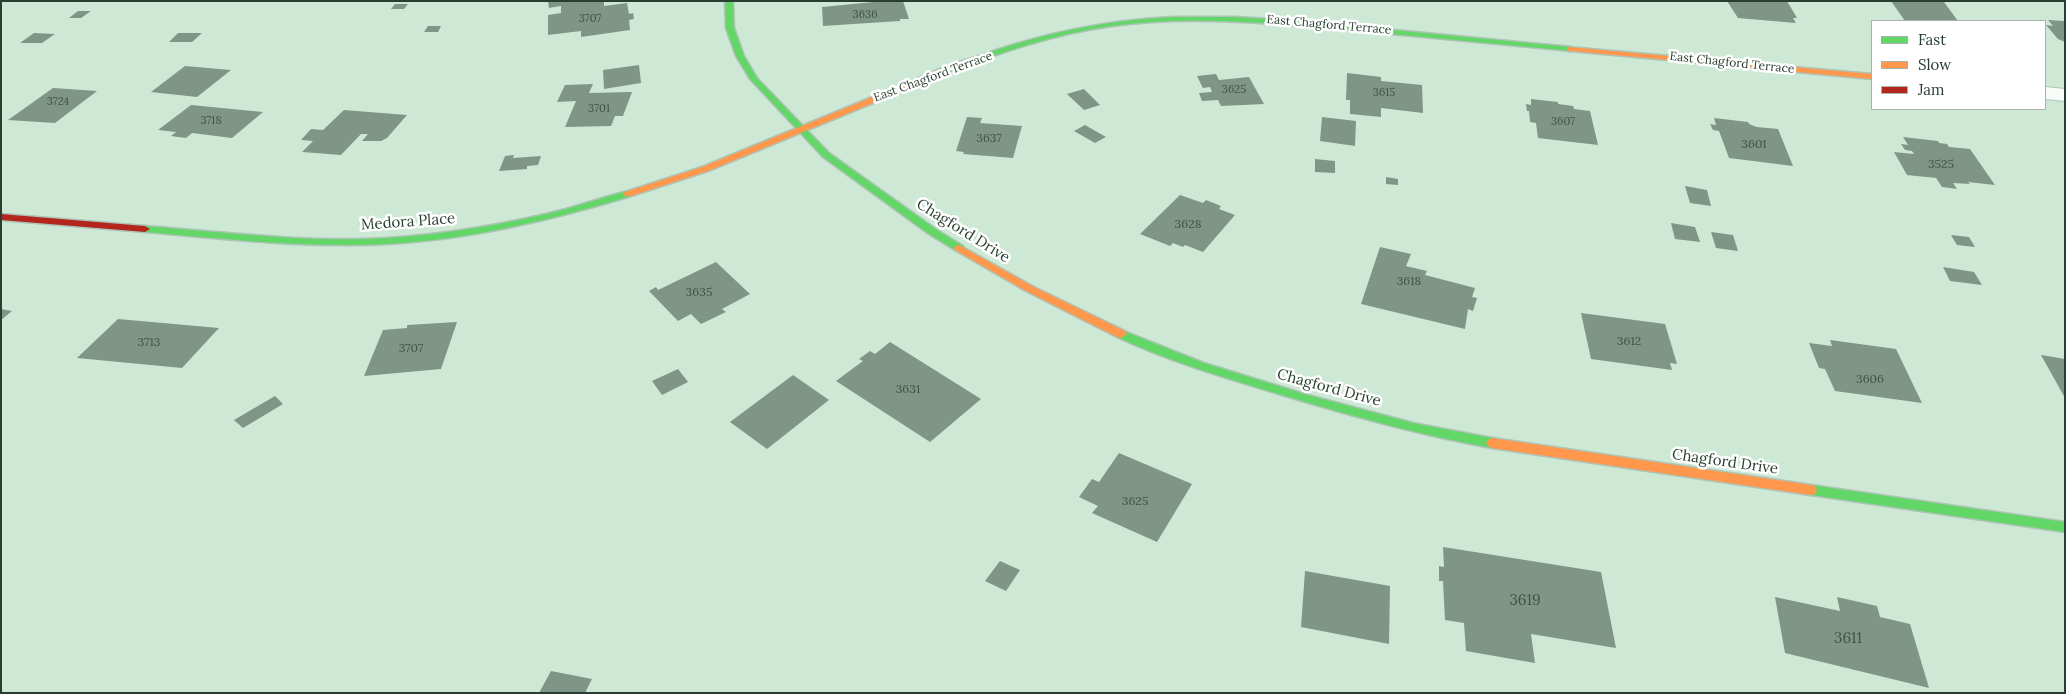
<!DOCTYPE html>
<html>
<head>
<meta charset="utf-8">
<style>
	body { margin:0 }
	#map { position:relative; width:2066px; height:694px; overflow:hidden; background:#cde9d6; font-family:Lora,serif }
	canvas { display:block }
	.frame { position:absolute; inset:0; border:2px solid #293e30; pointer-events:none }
	.legend { position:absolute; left:1871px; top:20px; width:175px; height:90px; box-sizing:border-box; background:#fff; border:1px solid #a9b2ac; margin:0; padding:6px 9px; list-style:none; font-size:15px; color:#293e30 }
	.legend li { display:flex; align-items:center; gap:10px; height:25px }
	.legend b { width:25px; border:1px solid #a9b2ac }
</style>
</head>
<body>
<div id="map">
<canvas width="2066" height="694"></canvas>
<div class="frame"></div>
<ul class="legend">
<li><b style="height:6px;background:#63d668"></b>Fast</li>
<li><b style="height:6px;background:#ff974d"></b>Slow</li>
<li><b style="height:6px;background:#b3261e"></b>Jam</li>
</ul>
</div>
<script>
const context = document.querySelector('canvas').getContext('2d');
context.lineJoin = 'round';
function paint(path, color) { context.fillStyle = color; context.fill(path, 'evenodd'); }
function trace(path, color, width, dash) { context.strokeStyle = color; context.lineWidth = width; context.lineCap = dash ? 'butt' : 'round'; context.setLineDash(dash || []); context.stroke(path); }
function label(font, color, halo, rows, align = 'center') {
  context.font = font + ' Lora,serif'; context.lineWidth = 5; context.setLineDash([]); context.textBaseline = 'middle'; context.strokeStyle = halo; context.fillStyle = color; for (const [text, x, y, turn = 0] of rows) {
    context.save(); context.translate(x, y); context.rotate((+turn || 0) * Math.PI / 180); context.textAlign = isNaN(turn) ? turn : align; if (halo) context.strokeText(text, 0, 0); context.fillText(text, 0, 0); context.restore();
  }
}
paint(new Path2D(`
	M548,1H604V6L627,3L629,14L633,13L634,19L629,20L630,30L581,37V31L548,35V15L561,13V6L549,8Z
	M884,1H903L909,19H900V21L823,26L822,7Z
	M1727,1H1787L1797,18H1793L1796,23L1738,18Z
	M1891,1L1944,2L1958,21H1905Z
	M395,4H408L404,9H391Z
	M78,11H91L81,18H69Z
	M2048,20L2065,21V42L2058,39L2046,25L2053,26Z
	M428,26H441L438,32H424Z
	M34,33L55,34L42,43H20Z
	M178,33H202L192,42H169Z
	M639,65L641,83L604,89L603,70Z
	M185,66L231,70L197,97L151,92Z
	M1347,73L1381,77V81L1422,85L1423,113L1381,108V117L1350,114V100H1346Z
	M1216,74L1219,80L1249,77L1264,104L1221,106L1218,100L1202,101L1199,93L1212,92L1210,87L1203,88L1197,76Z
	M593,84L589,93L632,92L623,116H615L611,126L565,127L576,101L557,102L565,85Z
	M53,88L97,91L55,123L8,120Z
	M1084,89L1100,105L1084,110L1067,94Z
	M1531,99L1558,102V104L1573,106L1574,109L1590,111L1598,145L1538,138L1536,123L1530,122L1529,111H1527L1526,104L1531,105Z
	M191,105L263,112L232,138L192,133L186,138L171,136L176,132L158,130Z
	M344,110L407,115L387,138L381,141H362L368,134H361L341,155L302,152L313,141L301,140L311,129L323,130Z
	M967,117L982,118L980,123L1022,126L1013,158L963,154L964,152L956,151Z
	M1322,117L1356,121L1355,146L1320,141Z
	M1714,118L1748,122L1749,124L1757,127L1778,129L1793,166L1729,158L1719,131L1713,130L1710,124L1716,125Z
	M1085,125L1106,137L1095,143L1074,131Z
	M1903,137L1938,141L1939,143L1947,144L1949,147L1970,149L1995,185L1968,182L1970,184L1953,183L1957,189L1942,187L1936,178L1907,175L1894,152L1914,154L1912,151L1905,150L1901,144L1908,145Z
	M514,155L513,158L541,156L538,165L527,166V169L499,171L505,156Z
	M1315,159L1335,161V173L1315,172Z
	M1386,177L1398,179V185L1386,184Z
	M1685,186L1707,190L1711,206L1690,203Z
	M1180,195L1203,203L1206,200L1221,206L1219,209L1235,215L1203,252L1185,245L1183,247L1173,243L1170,246L1140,234Z
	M1671,223L1695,227L1700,242L1675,239Z
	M1711,232L1733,235L1738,251L1716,248Z
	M1951,235L1969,237L1975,247L1957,245Z
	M1380,247L1411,254L1406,266L1427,271L1425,275L1475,288L1472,297L1477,298L1473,311L1468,309L1465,329L1361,304Z
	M716,262L750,294L722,309L726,312L701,324L691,314L678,321L649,291L656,287L658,290Z
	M1943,267L1974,272L1982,285L1950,281Z
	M1,309L12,311L1,320Z
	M1581,313L1665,324L1677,364L1670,363L1672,370L1591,359Z
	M118,319L219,328L182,368L77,358Z
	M457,322L441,369L364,376L383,330L407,328V325Z
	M1830,340L1896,349L1922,403L1835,391L1825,369L1819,368L1809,343L1832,346Z
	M890,342L981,399L930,442L836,381L863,361L859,359L870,351L875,354Z
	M2041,355L2065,359V398Z
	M678,369L688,382L662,395L652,381Z
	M793,375L829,400L767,449L730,422Z
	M275,396L283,404L243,428L234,420Z
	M1119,453L1192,484L1157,542L1092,513L1098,506L1079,497L1092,479L1099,482Z
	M1443,547L1601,572L1616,648L1531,634L1535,663L1466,651L1464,623L1445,620L1443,581H1439V566L1444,567Z
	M1000,561L1020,570L1006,591L985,581Z
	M1305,571L1390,586L1389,644L1301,627Z
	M1775,597L1840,611L1837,597L1877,606L1880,617L1910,624L1929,688L1785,653Z
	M551,671L592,679L585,693H539Z`), '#7f9587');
const street = new Path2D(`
	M2045,87L2065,89V101L2045,99Z`);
const fast = new Path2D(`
	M725,1H733L734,28L744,56L757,78L829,153L937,230L963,246L964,248L963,250H955L929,234L823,157L750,79L736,56L726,28Z
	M1174,17H1236L1299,21L1571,47L1575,49L1571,51C1501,44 1431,38 1360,31C1278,24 1194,15 1112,26C1053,34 996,54 941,75H935L934,73C943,65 961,62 973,58C1039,34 1104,20 1174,17Z
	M628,191L631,192L633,194L631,196C542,223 450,244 357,245C286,246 215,238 145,232L140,229L145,226C225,232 306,243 387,238C447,234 508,224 566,209C587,203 607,196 628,191Z
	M1121,330L1204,363L1308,395L1413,423L1492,438L1496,440L1498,443L1496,446L1492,448C1420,435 1351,416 1282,395C1226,378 1170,362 1117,337L1115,334Z
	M1811,485L2065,522V532L1811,495L1807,494L1805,490L1807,486Z`);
const slow = new Path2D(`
	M1568,47L1872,74V79L1571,51H1568Z
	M938,70L941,71V75L708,171L631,196H625L623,194L625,192L702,167Z
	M959,245L1034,287L1125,331L1127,334L1121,338L1117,337L1026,291L955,250L954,248L955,246Z
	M1492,438L1811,485L1815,486L1817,490L1815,494L1811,495L1492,448L1488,446L1486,443L1488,440Z`);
const jam = new Path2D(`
	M1,214L145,226L150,229L145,232L1,220Z`);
trace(street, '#aec4b6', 2);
trace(fast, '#aec4b6', 3);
trace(slow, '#aec4b6', 3);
trace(jam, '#aec4b6', 3);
paint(street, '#f8fcf9');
paint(fast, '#63d668');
paint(slow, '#ff974d');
paint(jam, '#b3261e');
label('11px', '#3e5446', null, [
	["3636",865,15],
	["3707",590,19],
	["3625",1234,90],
	["3615",1384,93],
	["3724",58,102],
	["3701",599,109],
	["3718",211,121],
	["3607",1563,122]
]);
label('12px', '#293e30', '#fff', [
	["East Chagford Terrace",1329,25,5],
	["East Chagford Terrace",1732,63,6],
	["East Chagford Terrace",933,77,-20]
]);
label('12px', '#3e5446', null, [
	["3637",989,139],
	["3601",1754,145],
	["3525",1941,165],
	["3628",1188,225],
	["3618",1409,282],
	["3635",699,293],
	["3612",1629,342],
	["3713",149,343],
	["3707",411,349],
	["3606",1870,380],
	["3631",908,390],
	["3625",1135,502]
]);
label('15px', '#293e30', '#fff', [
	["Medora Place",408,222,-4],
	["Chagford Drive",963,231,32],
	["Chagford Drive",1329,388,15],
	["Chagford Drive",1725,462,8]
]);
label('15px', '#3e5446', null, [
	["3619",1525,601],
	["3611",1848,639]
]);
</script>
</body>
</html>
